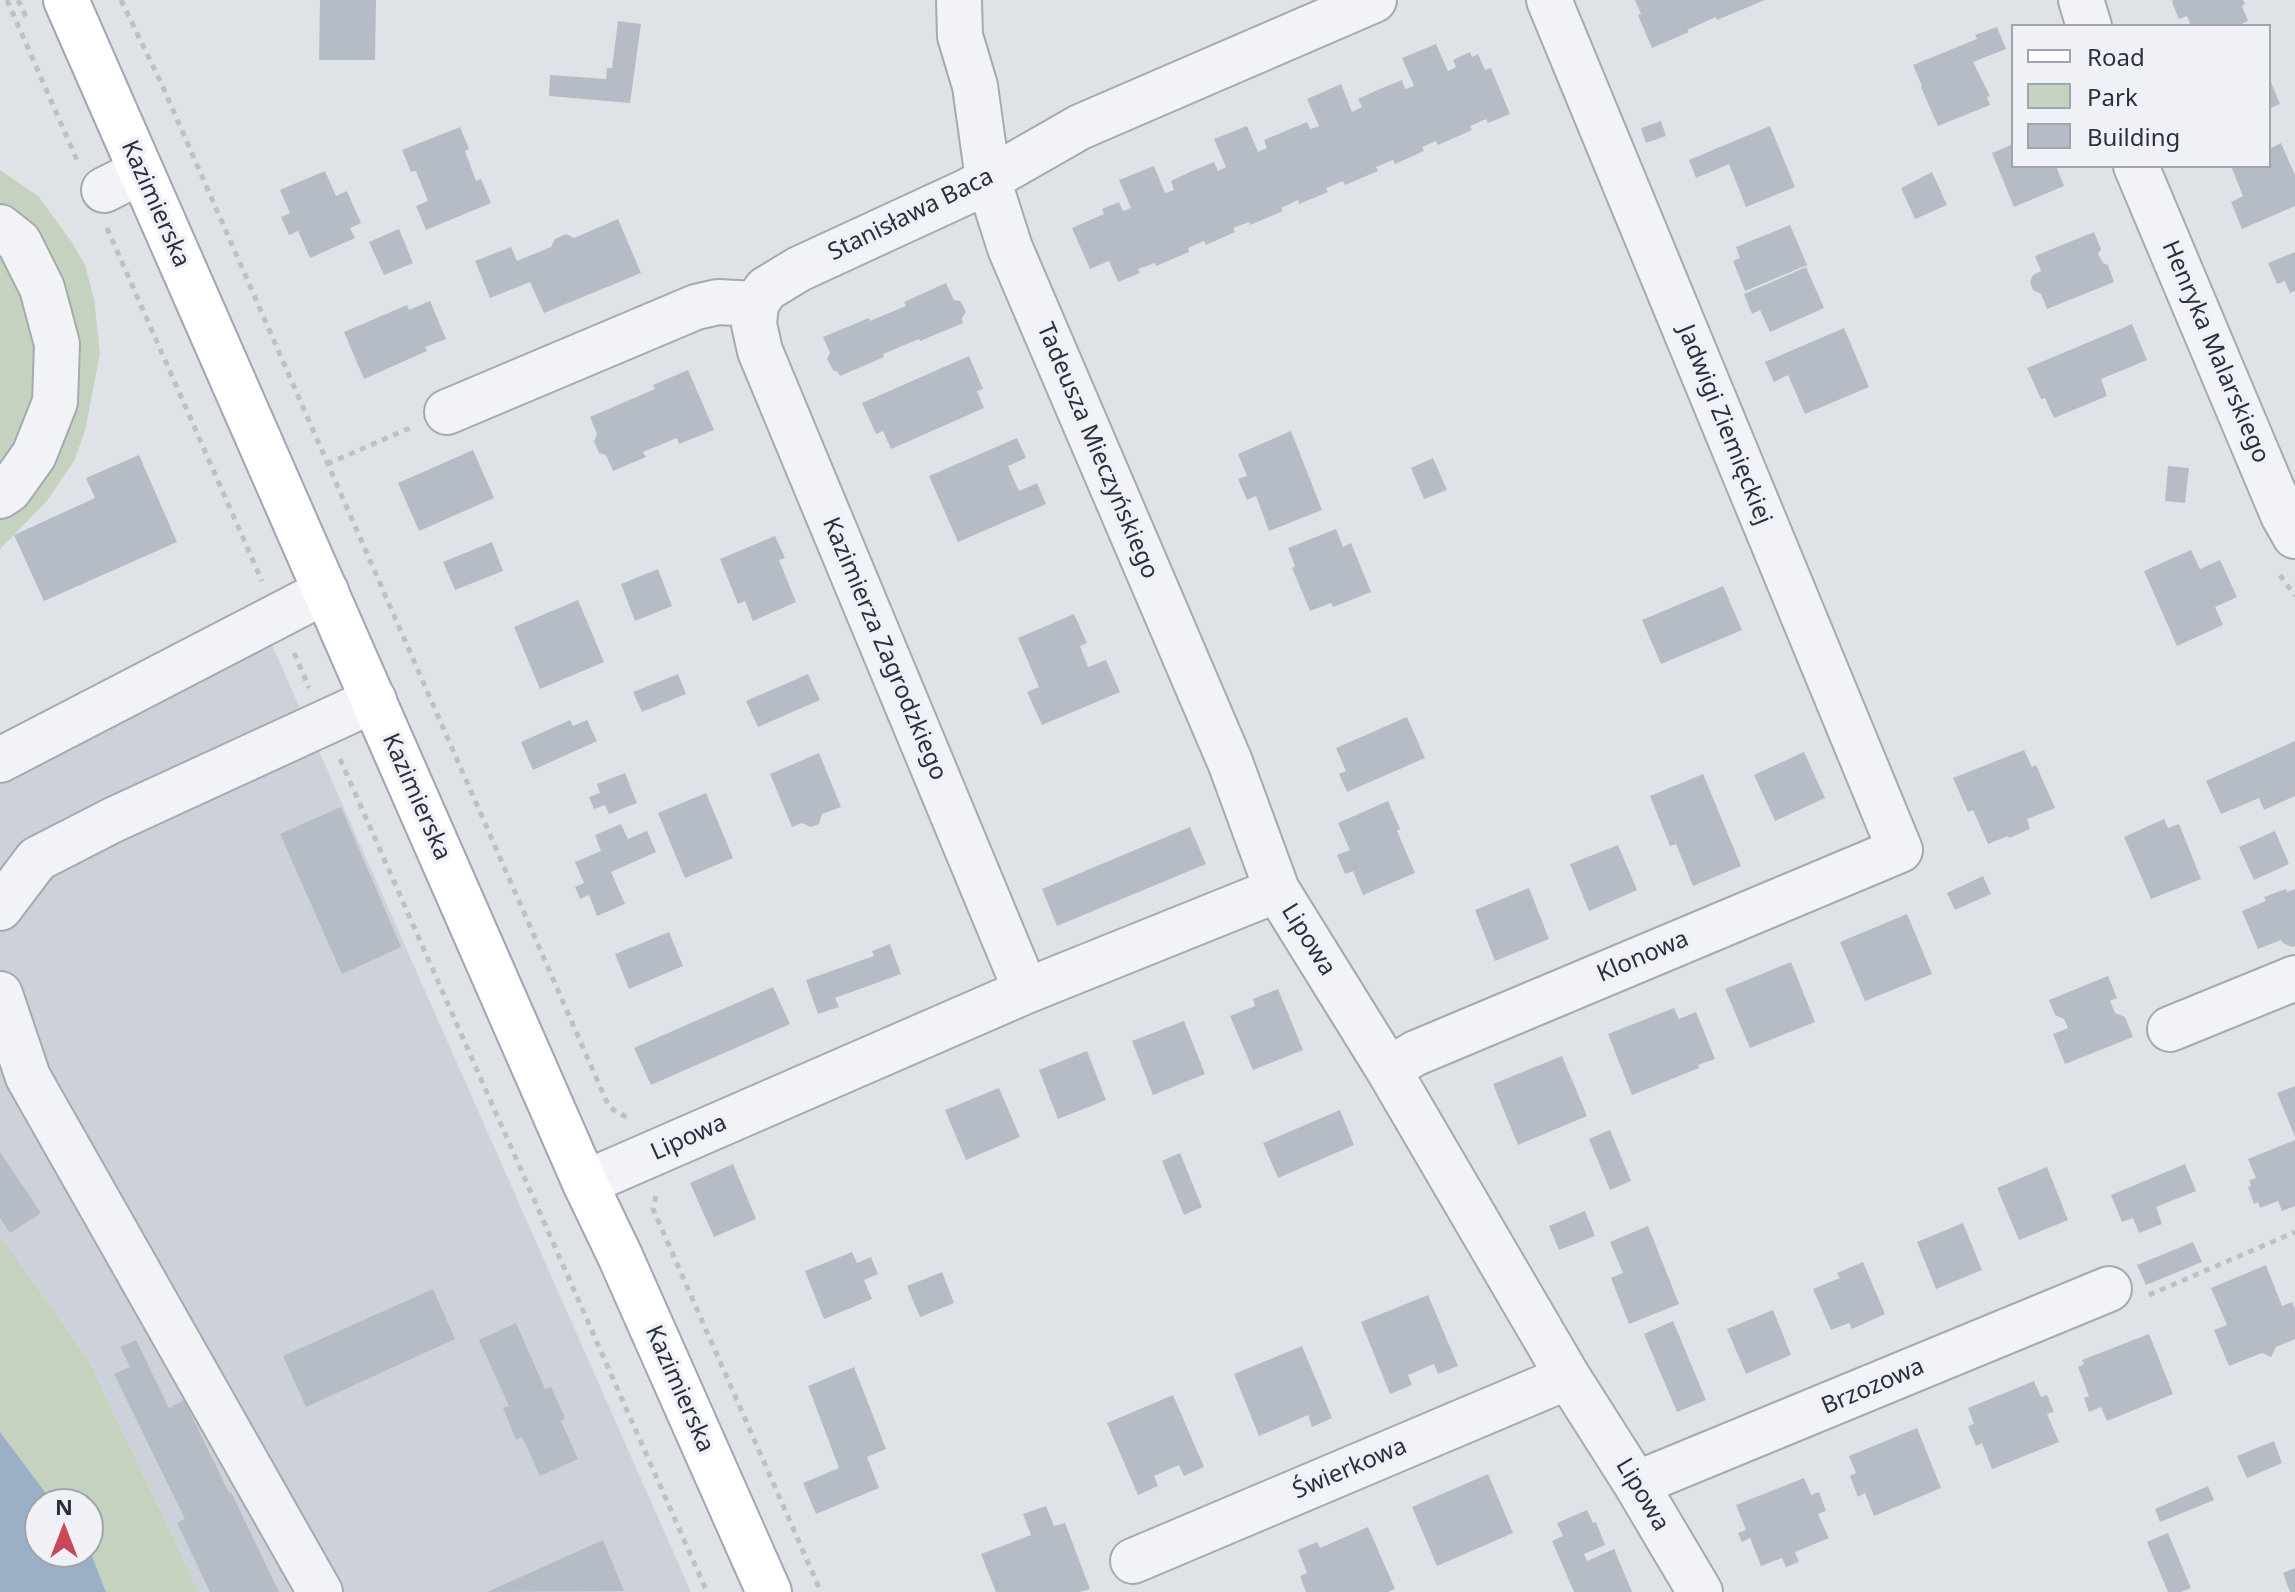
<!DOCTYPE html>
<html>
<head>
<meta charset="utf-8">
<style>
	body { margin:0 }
	#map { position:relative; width:2295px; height:1592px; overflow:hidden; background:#dfe3e8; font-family:"Noto Sans",sans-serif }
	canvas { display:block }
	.legend { position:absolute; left:2011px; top:24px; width:260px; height:144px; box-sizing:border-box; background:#eff1f6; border:2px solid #9fa4ad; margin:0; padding:10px 14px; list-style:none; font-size:24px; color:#28313f }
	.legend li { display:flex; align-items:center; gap:16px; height:40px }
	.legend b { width:40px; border:2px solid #9fa4ad }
	.north { position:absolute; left:24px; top:1488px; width:80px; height:80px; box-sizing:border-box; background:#eff1f6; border:2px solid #9fa4ad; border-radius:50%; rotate:0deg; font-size:22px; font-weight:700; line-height:32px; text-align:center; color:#28313f }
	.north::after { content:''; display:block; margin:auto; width:28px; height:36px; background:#cb475a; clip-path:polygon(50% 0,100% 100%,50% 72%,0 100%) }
</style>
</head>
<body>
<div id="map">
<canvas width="2295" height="1592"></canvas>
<ul class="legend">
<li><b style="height:10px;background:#fff"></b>Road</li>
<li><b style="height:22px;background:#c5d2c0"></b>Park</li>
<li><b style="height:22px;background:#b6bcc5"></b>Building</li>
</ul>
<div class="north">N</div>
</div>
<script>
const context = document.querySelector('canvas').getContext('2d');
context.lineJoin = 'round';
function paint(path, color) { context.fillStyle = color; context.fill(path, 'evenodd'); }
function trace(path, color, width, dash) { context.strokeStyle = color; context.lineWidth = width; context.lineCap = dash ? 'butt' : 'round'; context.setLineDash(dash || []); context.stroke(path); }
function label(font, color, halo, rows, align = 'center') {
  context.font = font + ' "Noto Sans",sans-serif'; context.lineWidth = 7; context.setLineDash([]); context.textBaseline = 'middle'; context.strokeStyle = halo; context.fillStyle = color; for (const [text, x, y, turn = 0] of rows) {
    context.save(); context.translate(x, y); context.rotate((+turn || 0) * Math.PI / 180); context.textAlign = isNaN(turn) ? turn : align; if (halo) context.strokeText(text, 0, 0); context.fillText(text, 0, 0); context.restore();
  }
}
paint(new Path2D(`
	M268,636L691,1592H199L89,1361L0,1235V781Z`), '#cdd2da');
paint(new Path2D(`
	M0,170L38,196L71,241L85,265L94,299L100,353L85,431L74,461L46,502L0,549Z
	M0,1235L89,1361L199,1592H106L92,1556L88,1550V1504H54L0,1432Z`), '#c5d2c0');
paint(new Path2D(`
	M0,1432L54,1504H40V1552H88V1550L92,1556L106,1592H0Z`), '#9bb0c7');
paint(new Path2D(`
	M320,0H376L375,60H319Z
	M1635,0H1765L1717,20L1716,17L1687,30L1689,32L1652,48L1638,15L1641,14Z
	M2173,0H2243L2245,4L2242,6L2248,21L2237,26H2191L2187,16L2179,19L2172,2Z
	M618,21L641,24L630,103L549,96L550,75L606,79L607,68H612Z
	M1997,27L2006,49L1973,62L1990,96L1987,97L1990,105L1938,126L1921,87L1922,86L1913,65L1977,39L1975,35Z
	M1436,44L1448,71L1456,67L1453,60L1470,52L1472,57L1478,54L1485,70L1491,68L1510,114L1488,123L1486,119L1470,126L1472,130L1438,145L1436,141L1422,147L1424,151L1395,164L1393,160L1376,167L1378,171L1345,185L1343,181L1326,188L1328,192L1299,204L1298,200L1281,208L1283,211L1250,225L1249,222L1233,228L1235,232L1206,245L1204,241L1188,248L1189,252L1156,266L1155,263L1138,269L1140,273L1118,282L1109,261L1090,269L1072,228L1104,214L1102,209L1119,202L1123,211L1131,208L1119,180L1154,166L1165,193L1174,190L1171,181L1192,171L1214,162L1218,171L1226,167L1214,139L1247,126L1258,152L1267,148L1264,140L1307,122L1310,129L1319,126L1307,99L1341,84L1352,112L1362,107L1358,99L1380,89L1402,80L1405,89L1414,86L1402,58Z
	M2269,77L2280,104L2269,109Z
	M1661,121L1666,136L1646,143L1641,128Z
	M1770,126L1795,187L1746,207L1729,164L1696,178L1689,160Z
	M460,127L469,149L465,151L476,181L481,179L491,203L426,230L416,206L428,201L416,171L411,172L402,150Z
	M2281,143L2295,175V206L2242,229L2231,202L2243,196L2231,166H2269V149Z
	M2013,144V166H2056L2064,186L2014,207L1992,153Z
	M325,171L336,196L347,191L361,223L350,228L355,238L310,258L298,231L289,235L281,217L290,213L280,190Z
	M1932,172L1947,205L1915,219L1901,188Z
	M618,219L641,273L544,313L530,282L490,298L475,261L511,247L517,261L551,247L555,239L566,234L574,238Z
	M1790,225L1807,265L1745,291L1733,261L1740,258L1736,247Z
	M399,229L413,263L384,275L369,242Z
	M2094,232L2101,249L2098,254L2103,263L2108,265L2114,282L2047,309L2041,294L2033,290L2030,282L2033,275L2041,271L2035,256Z
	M2295,252V291L2290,293L2285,281L2277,284L2268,263Z
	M1806,267L1824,308L1770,332L1760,310L1752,314L1744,294Z
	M946,283L954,300L960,301L963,306L966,312L962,318L963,323L920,341L919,339L902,346L883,354L884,357L840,376L838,372L833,370L827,359L830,353L823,337L869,318L870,321L906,306L904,302Z
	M430,301L446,339L425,347L427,351L364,379L344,332L407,305L409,310Z
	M2132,324L2147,360L2101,379L2107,396L2054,418L2045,398L2041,399L2027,368Z
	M1844,328L1869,387L1805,414L1788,375L1774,382L1765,362Z
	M969,356L983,389L977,391L984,408L891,449L883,431L876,434L862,403Z
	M688,370L714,430L679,444L677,438L643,452L646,457L613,471L606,455L599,453L594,441L597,434L590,417L655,389L653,385Z
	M1291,431L1322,510L1269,531L1256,496L1247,500L1238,479L1247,476L1238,454Z
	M1017,438L1026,458L1008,466L1013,478L1019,491L1037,483L1046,504L958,542L929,476Z
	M473,450L494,498L419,531L398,483Z
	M139,455L177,542L44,601L14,535L95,498L86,478Z
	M1433,458L1447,490L1424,499L1411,468Z
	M2168,466L2189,468L2185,503L2165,501Z
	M1336,529L1343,547L1351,543L1371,592L1333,607L1331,603L1310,611L1292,568L1295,566L1288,548Z
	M775,536L785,558L779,560L796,602L753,621L745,601L738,604L720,559Z
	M492,542L503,571L455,590L443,562Z
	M2191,550L2200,569L2220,560L2237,597L2215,607L2223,625L2177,646L2144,571Z
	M658,569L672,606L635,621L621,584Z
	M1723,586L1742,630L1661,664L1642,620Z
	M578,600L604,662L540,689L514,627Z
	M1074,614L1087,643L1080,646L1088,667L1106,660L1120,692L1042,725L1027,692L1039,687L1018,638Z
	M678,674L686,694L642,712L633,692Z
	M808,674L820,700L758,727L746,701Z
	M1407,717L1425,758L1347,792L1339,774L1346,771L1336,748Z
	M570,720L573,726L587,720L597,741L533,770L521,742Z
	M2295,741V796L2264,810L2259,798L2221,814L2206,781Z
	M2024,750L2032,767L2036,765L2055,808L2027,819L2030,829L2009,838L2008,836L1988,844L1973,810L1968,812L1953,778Z
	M1804,752L1825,798L1775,821L1754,775Z
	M819,753L841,807L822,814L819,824L811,827L802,823L792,827L770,774Z
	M625,773L637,803L609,814L605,805L594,809L589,797L600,793L597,784Z
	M1703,774L1741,866L1693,886L1676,844L1670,846L1650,796Z
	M706,793L733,858L685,878L658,813Z
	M1388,801L1400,829L1397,831L1415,873L1363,895L1353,871L1345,874L1337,855L1350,850L1338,823Z
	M341,807L401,947L342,974L280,834Z
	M2164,819L2168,828L2179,824L2201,879L2151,899L2124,837Z
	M621,824L628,839L647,831L656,852L611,872L625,904L597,916L589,895L580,899L575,887L584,883L575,862L601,851L595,835Z
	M1190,827L1206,864L1057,926L1042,889Z
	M2275,831L2289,864L2254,880L2239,847Z
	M1618,845L1637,890L1589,911L1570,864Z
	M1983,876L1991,894L1955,910L1947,893Z
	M1529,888L1549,939L1495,961L1475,910Z
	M2286,889L2287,892L2295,889V946L2292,947L2283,943L2281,940L2258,949L2242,911L2266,901L2264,897Z
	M1907,914L1932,974L1865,1001L1840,942Z
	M669,932L683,966L629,989L615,954Z
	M890,944L901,974L835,998L839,1007L818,1014L806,980L874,956L872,951Z
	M1791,962L1815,1022L1750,1048L1725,989Z
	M2108,976L2117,998L2110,1001L2115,1013L2125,1017L2133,1037L2065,1064L2053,1034L2068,1028L2064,1019L2055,1015L2049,1000Z
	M773,987L790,1024L651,1085L634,1048Z
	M1278,989L1303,1050L1253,1070L1230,1016L1255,1006L1253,999Z
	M1674,1008L1679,1019L1696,1012L1715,1059L1698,1065L1699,1068L1632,1095L1608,1034Z
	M1184,1021L1205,1074L1153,1095L1132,1041Z
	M1087,1051L1106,1100L1058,1119L1039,1070Z
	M1562,1056L1587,1116L1518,1145L1493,1084Z
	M2295,1086V1137L2277,1093Z
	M999,1088L1020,1137L966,1160L945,1110Z
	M1340,1110L1354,1145L1278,1178L1263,1143Z
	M1610,1130L1631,1181L1610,1190L1589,1139Z
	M2295,1140V1206L2282,1211L2278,1201L2260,1208L2258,1202L2254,1204L2248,1187L2251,1186L2249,1180L2256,1178L2248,1159Z
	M0,1152L41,1213L10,1233L0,1218Z
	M1180,1153L1202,1207L1184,1215L1162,1161Z
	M733,1164L756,1219L714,1237L690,1183Z
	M2185,1164L2196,1191L2156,1207L2162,1224L2139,1233L2133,1218L2122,1222L2111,1195Z
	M2047,1167L2068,1220L2019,1240L1997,1188Z
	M1585,1211L1595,1236L1559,1250L1549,1226Z
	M1963,1223L1982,1270L1936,1289L1917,1242Z
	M1648,1226L1679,1304L1629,1324L1611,1278L1623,1273L1610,1242Z
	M2193,1242L2202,1262L2146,1285L2137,1265Z
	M852,1252L857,1263L871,1257L878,1274L864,1280L872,1299L824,1319L805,1271Z
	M1863,1262L1885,1314L1852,1329L1849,1323L1831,1330L1813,1289L1840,1278L1837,1273Z
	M2266,1265L2282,1306L2292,1302L2295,1309V1339L2276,1347L2271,1357L2262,1353L2229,1366L2214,1330L2227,1325L2211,1288Z
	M942,1272L954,1303L920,1317L907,1286Z
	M433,1289L455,1339L306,1407L283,1356Z
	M1428,1295L1458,1366L1438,1374L1434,1364L1408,1375L1412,1385L1390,1394L1361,1322Z
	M1773,1310L1791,1355L1746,1374L1727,1329Z
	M1673,1321L1706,1400L1677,1412L1644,1334Z
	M516,1323L545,1389L551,1387L565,1418L561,1421L578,1459L540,1476L522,1437L516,1440L503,1408L509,1406L479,1340Z
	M2149,1334L2173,1394L2107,1421L2101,1407L2089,1412L2084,1398L2089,1396L2078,1367L2084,1364L2082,1360Z
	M136,1340L169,1408L184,1400L229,1493L231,1492L279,1592H210L177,1523L185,1519L114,1374L130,1367L120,1347Z
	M1302,1346L1332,1418L1312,1427L1308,1415L1259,1436L1234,1374Z
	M854,1367L886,1449L867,1457L879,1488L816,1514L803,1483L839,1468L808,1386Z
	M2034,1381L2041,1397L2047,1395L2054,1412L2047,1414L2059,1442L1992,1469L1982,1443L1976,1446L1968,1426L1974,1424L1968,1408Z
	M1173,1395L1204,1467L1184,1476L1179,1465L1154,1476L1158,1486L1138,1495L1107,1423Z
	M1917,1428L1941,1488L1874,1516L1865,1493L1858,1497L1850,1476L1856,1473L1849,1456Z
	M2274,1441L2282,1463L2247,1478L2237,1456Z
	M1488,1474L1513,1533L1437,1566L1412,1507Z
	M1804,1478L1811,1495L1819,1492L1826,1511L1818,1514L1829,1538L1795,1552L1799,1562L1786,1567L1782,1558L1761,1566L1750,1538L1742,1542L1738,1533L1746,1530L1736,1505Z
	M2208,1486L2214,1500L2160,1522L2155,1509Z
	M1046,1506L1054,1526L1065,1523L1090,1589L1080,1592H996L981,1554L1031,1535L1023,1514Z
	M1587,1510L1593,1523L1596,1522L1605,1545L1584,1554L1587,1561L1614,1549L1632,1592H1574L1552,1541L1563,1536L1557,1523Z
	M1368,1527L1395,1589L1388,1592H1306L1300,1576L1307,1573L1298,1550L1317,1542L1320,1548Z
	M2168,1533L2191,1588L2181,1592H2168L2147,1542Z
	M603,1540L624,1591L487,1592Z
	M2295,1568V1592H2290L2283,1573Z`), '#b6bcc5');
const minor = new Path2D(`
	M959,0L960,36L975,86L988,179L1010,248L1230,762L1277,890
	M2081,0L2089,26
	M2136,166L2283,515L2295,536
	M104,190L140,172
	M0,227L19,242L42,288L57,344L55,402L34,455L9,490L0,496
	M756,304L754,324L760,351L1026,991
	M447,412L696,307L718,302L756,304L766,289L799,269L968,191L1080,127L1374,0
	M0,760L326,591
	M0,908L37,859L113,820L374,700
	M0,994L28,1077L320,1592
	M2170,1029L2295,978
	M1388,1069L1416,1053L1900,850L1549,0
	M585,1183L1026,991L1277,890L1388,1069L1568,1377L1636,1484L1700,1592
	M1636,1484L2109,1289
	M1133,1561L1568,1377`);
const major = new Path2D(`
	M66,0L585,1183L620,1256L769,1592`);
trace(minor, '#a4aab2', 48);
trace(major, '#9fa7b3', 48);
trace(new Path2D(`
	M7,0L77,160
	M18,0L26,17
	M121,0L163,87L609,1107L631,1120
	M107,228L262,581
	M327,464L410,428
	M2280,575L2295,596
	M294,653L309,688
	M340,759L707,1592
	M656,1196L653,1209L821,1592
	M2149,1295L2295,1232`), '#bdc1c6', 5, [6, 6]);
trace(minor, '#f2f3f6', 44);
trace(major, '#fff', 44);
label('24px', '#28313f', '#eff1f6', [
	["Kazimierska",155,204,66],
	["Stanisława Baca",911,215,-26],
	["Henryka Malarskiego",2215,352,67],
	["Jadwigi Ziemięckiej",1724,425,68],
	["Tadeusza Mieczyńskiego",1097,451,67],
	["Kazimierza Zagrodzkiego",884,649,67],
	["Kazimierska",416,797,66],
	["Lipowa",1308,940,58],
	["Klonowa",1643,957,-23],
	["Lipowa",689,1138,-24],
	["Brzozowa",1873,1387,-23],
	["Kazimierska",679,1389,66],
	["Świerkowa",1350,1469,-23],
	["Lipowa",1642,1495,59]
]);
</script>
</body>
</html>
